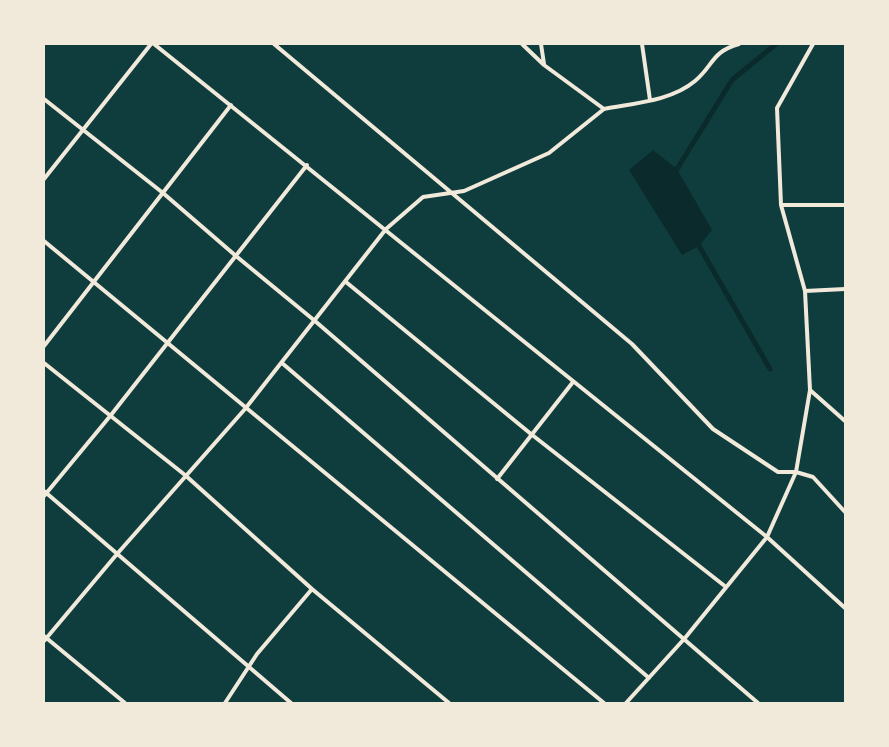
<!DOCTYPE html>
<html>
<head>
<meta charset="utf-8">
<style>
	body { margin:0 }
	#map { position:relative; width:889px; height:747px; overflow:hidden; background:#0f3d3e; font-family:Commissioner,sans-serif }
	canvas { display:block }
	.frame { position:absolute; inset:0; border:45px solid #f1e9da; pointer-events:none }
</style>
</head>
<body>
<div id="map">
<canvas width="889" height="747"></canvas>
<div class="frame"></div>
</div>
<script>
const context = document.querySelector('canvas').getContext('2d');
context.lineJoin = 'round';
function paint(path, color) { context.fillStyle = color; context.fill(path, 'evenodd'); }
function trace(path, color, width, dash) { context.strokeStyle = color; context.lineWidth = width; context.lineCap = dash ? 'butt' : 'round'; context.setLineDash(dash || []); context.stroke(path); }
paint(new Path2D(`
	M653,150L677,169L712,230L699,246L682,255L629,170Z`), '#0a2a2b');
trace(new Path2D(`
	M677,169L732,80L776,44
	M699,246L770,369`), '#0a2a2b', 5);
trace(new Path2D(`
	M154,44L767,537L845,608
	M274,44L632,344L713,429L778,472H796L767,537L685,638L626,703
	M522,44L544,65L604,109C635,103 671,101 695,81C714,65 711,52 739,44
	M541,44L544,64
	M642,44L650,100
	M44,99L163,193L236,256L315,321L758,703
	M44,179L151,44
	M781,205H845
	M44,241L604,703
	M346,282L531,434L726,587
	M805,291L845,289
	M44,346L231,105
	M44,363L185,475L312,589L449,703
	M282,363L649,678
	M810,390L805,291L781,205L777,108L813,44
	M845,421L810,390L796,472L813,477L845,512
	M497,479L573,382
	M44,491L291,703
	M44,496L111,415L307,165
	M44,636L125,703
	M44,641L117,554L245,409L386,229L423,197L464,191L549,153L604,109
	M225,703L257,654L312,589`), '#f1e9da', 4);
</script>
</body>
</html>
